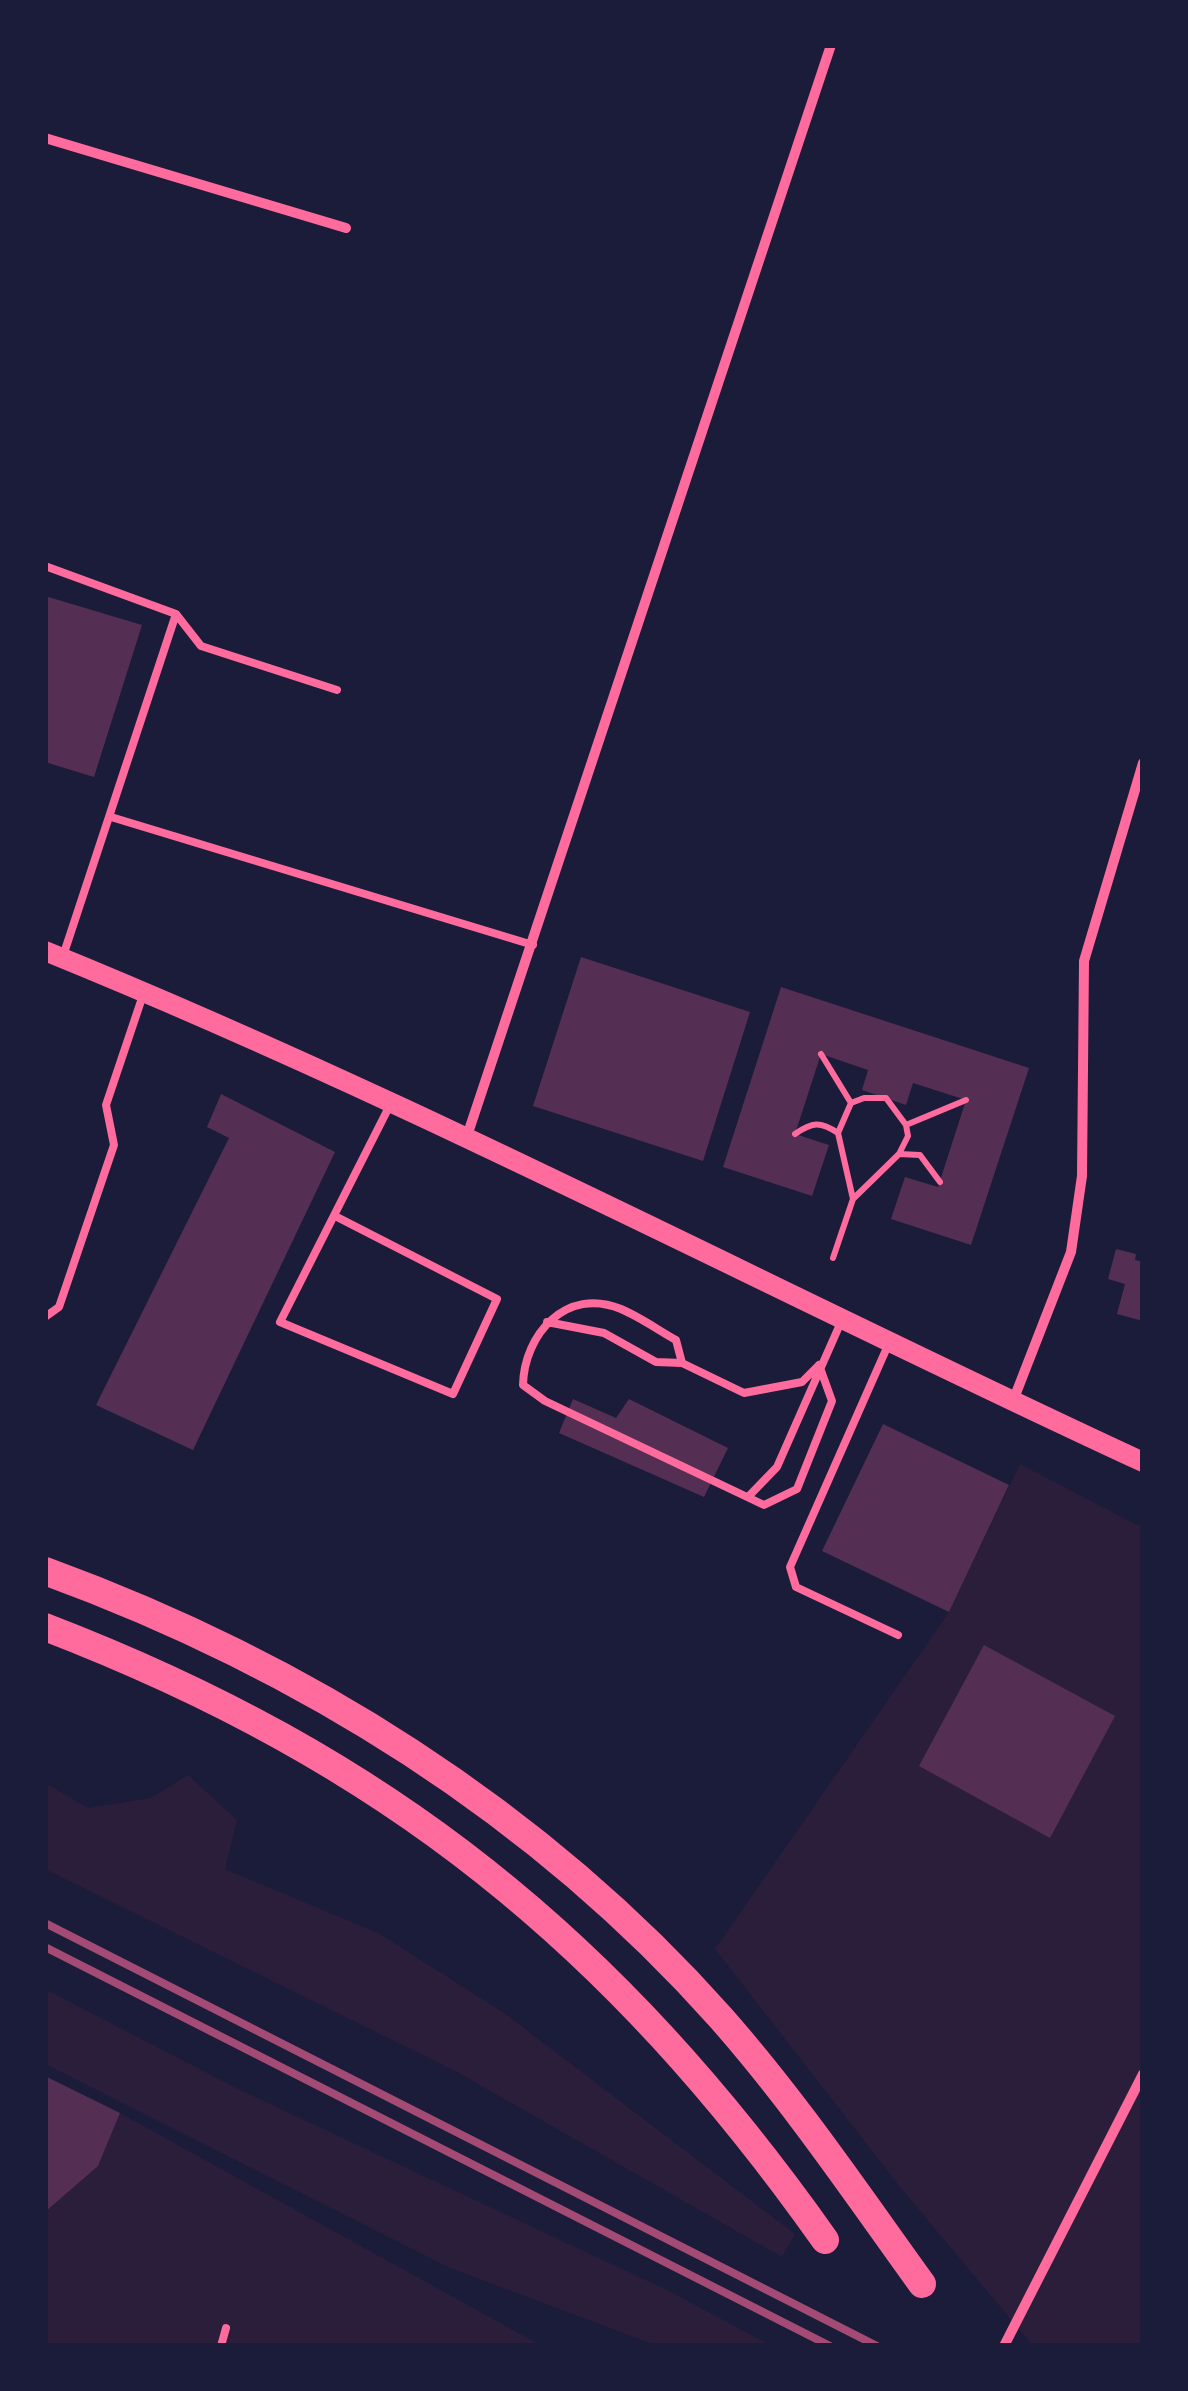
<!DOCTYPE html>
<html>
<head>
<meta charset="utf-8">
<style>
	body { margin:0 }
	#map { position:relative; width:1188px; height:2391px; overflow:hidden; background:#1b1b3a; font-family:"PT Sans",sans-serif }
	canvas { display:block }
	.frame { position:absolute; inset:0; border:48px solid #1b1b3a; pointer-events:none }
</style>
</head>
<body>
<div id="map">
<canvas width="1188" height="2391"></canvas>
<div class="frame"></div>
</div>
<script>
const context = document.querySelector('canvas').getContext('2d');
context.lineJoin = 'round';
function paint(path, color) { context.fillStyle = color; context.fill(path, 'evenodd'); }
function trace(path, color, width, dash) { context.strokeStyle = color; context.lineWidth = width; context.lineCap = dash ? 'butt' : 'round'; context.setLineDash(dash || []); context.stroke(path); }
paint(new Path2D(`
	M1020,1464L1143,1528V2346H1033L900,2187L715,1949L949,1612Z
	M188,1775L237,1820L225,1869L380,1934L504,2013L795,2234L782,2257L455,2071L45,1869V1783L88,1808L151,1798Z
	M45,1989L236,2088L667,2290L772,2346H658L450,2268L45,2064Z
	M120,2113L542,2346H45V2212L98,2166Z`), '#2a1e3b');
paint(new Path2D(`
	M45,596L142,625L94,777L45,762Z
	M581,957L750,1012L703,1161L533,1106Z
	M781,987L1029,1068L971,1245L891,1219L905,1177L938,1187L966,1100L913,1083L906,1105L862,1090L868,1070L821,1054L795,1134L829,1145L812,1196L723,1167Z
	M221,1094L335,1152L193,1450L96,1405L229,1138L207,1127Z
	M1116,1249L1136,1254L1135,1260L1143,1262V1321L1117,1314L1125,1284L1108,1279Z
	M573,1399L616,1418L629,1399L728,1448L704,1497L559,1433Z
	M883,1424L1009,1485L949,1612L822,1551Z
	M984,1645L1115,1716L1050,1838L919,1766Z
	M45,2076L120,2113L98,2166L45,2212Z`), '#542f53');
trace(new Path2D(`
	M821,1054L851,1103L864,1098H886L906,1125
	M838,1133L853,1199
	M795,1134C812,1122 820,1121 838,1133L851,1103
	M899,1154L908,1136L906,1125L966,1100
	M833,1258L853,1199L899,1154L920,1155L940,1182`), '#ff6b9d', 6);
trace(new Path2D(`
	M45,566L176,614L201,646L337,690
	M111,817L533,945
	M63,956L176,614
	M335,1216L497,1299L453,1394L280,1322L389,1107
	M45,1317L59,1307L114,1145L106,1105L143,995
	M547,1322L604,1333L656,1362L682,1363L744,1393L802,1382L819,1365
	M889,1343L790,1567L796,1587L898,1635
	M682,1363L676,1340C658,1330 640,1317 621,1309C566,1286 524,1335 523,1385L545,1401L764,1505L797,1489L832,1401L819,1365
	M748,1497L777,1467L841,1322
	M221,2346L226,2328`), '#ff6b9d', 8);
trace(new Path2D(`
	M45,138L346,228
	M466,1139L831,45
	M1013,1401L1071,1252L1082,1176L1084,961L1143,763
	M1004,2346L1143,2074`), '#ff6b9d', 10);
trace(new Path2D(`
	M45,951C419,1103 777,1293 1143,1462`), '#ff6b9d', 20);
trace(new Path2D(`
	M45,1571C302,1665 538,1812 721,2018C795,2102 857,2194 922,2284
	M45,1627C388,1759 614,1942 825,2240`), '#ff6b9d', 28);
trace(new Path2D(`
	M45,1923L877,2346
	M45,1947L830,2346`), '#a44b75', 8);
</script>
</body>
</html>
